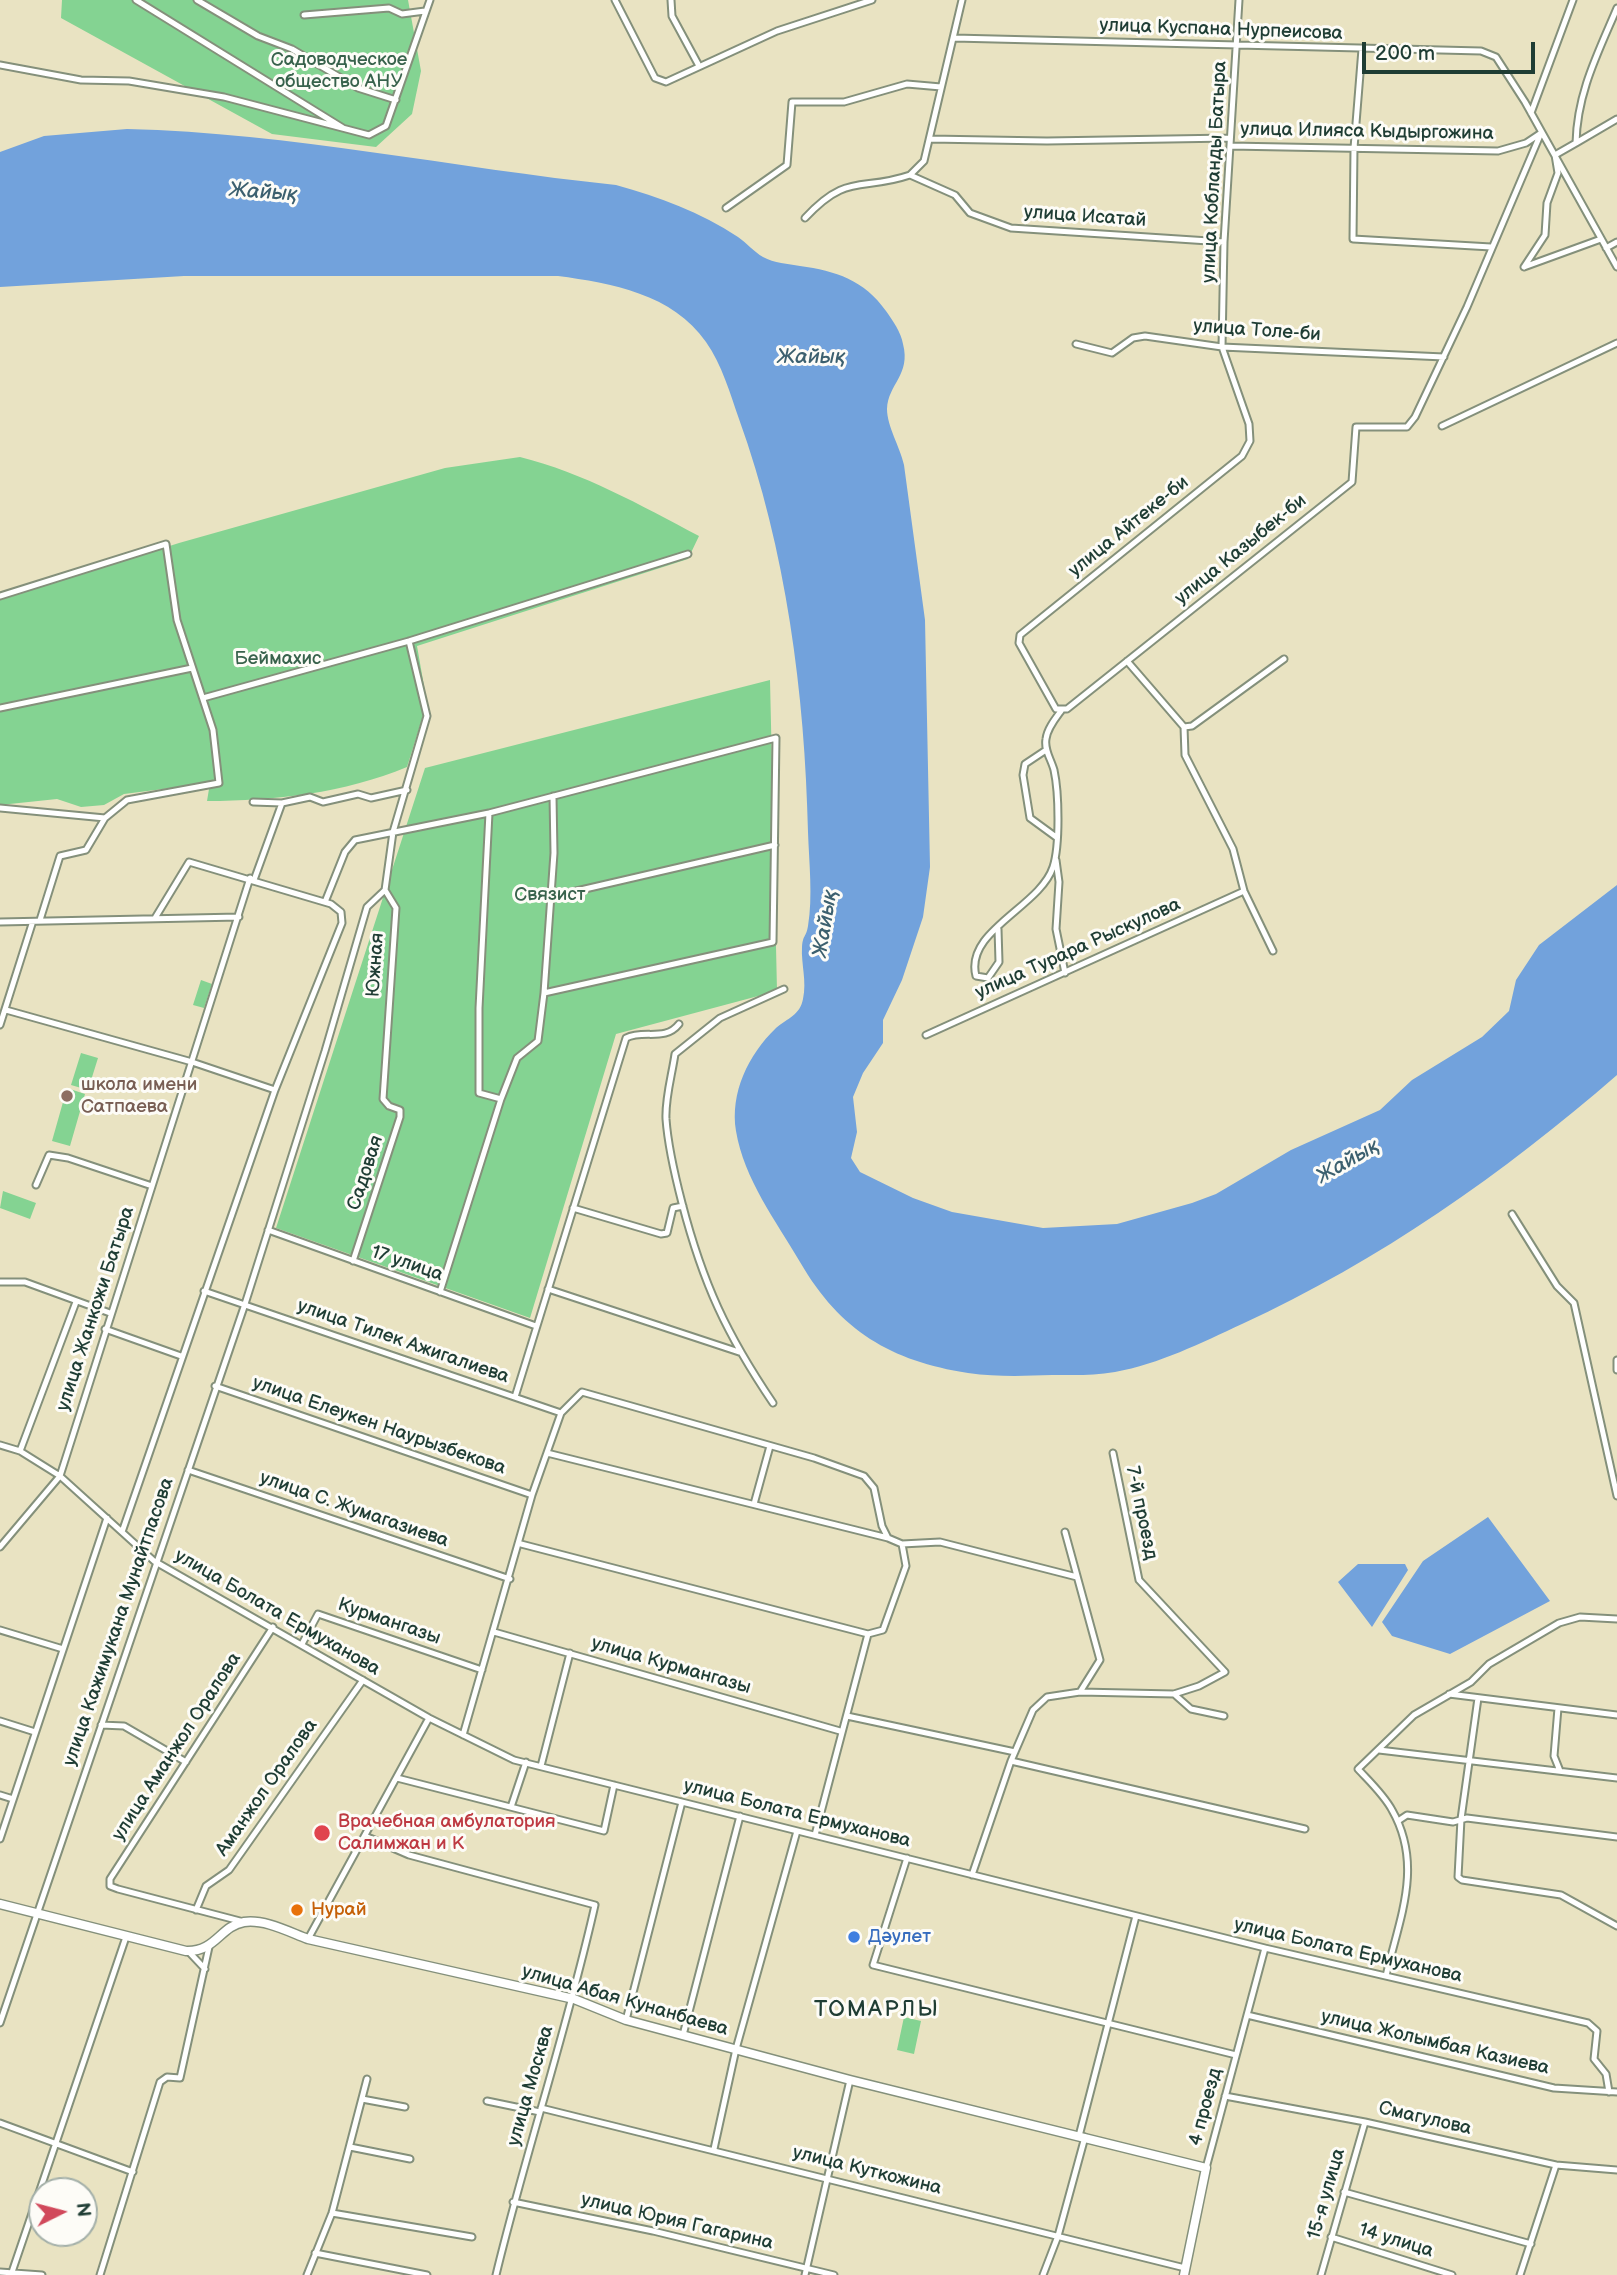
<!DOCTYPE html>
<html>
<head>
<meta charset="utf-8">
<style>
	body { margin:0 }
	#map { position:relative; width:1617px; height:2275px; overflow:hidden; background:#e9e3c2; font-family:"Balsamiq Sans",sans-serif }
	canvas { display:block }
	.north { position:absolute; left:28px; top:2177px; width:70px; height:70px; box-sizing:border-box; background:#fdfcf7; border:2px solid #a4b0a9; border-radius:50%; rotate:84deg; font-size:19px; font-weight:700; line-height:28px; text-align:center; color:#1f3d34 }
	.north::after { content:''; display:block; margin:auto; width:24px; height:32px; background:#d1495b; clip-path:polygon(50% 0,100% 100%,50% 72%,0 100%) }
	.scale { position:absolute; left:1362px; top:42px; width:173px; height:32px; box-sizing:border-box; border:4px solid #1f3d34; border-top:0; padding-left:9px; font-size:21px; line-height:24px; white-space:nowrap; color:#1f3d34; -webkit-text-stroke:5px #fdfcf7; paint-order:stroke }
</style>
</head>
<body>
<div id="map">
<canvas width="1617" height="2275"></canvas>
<div class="north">N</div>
<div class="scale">200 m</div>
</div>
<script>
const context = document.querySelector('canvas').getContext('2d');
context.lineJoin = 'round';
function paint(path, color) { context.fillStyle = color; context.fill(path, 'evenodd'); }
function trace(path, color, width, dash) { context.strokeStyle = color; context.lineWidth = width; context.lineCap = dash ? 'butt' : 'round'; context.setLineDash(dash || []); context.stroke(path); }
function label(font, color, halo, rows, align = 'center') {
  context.font = font + ' "Balsamiq Sans",sans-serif'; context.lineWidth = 6; context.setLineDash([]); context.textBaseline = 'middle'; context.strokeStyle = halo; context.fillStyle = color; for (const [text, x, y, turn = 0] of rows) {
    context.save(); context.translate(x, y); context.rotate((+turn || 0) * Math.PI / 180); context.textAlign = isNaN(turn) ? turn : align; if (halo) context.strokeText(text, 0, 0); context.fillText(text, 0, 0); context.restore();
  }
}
paint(new Path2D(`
	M62,0H408L421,71L412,114L376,147L272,134L61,18Z
	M520,457C584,473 640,505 699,536L688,559L417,646L427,703L407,767C344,793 275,801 207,801L210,783L124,794L104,805L81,807L57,799L0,805V600L179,543L445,468Z
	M770,680L777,991L616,1034L530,1318L276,1228L425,768Z
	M201,980L212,984L204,1008L193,1005Z
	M81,1053L98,1058L88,1090L71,1085Z
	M67,1088L85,1094L70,1146L52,1141Z
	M3,1191L36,1203L30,1219L0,1208Z
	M904,2017L921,2021L914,2054L897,2050Z`), '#84d392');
paint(new Path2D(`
	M127,129C291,133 453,168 616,185C660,197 700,212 738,237C747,243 754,252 763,257C774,263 788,264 800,266C836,271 864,280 886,311C893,321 901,332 903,344C911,375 888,384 887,409C887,426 900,447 904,465L925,620L930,867L923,917L902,980L883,1020V1043L863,1073L853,1097L857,1132L851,1158L860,1172L913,1198L952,1212L1043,1228L1117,1224L1192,1203L1216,1194L1291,1150L1380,1110L1412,1080L1482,1037L1509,1011L1516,980L1539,945L1617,885V1075C1503,1174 1379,1261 1242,1324C1201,1343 1159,1364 1115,1372C1093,1376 1073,1375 1052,1375C1023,1376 997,1377 968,1373C891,1361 840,1331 800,1262C776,1221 744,1179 736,1131C730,1093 748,1055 776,1028C788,1018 800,1015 803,999C807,981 801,964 802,947C803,934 806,938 808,926C813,897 809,862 808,832C805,694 786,549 739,419C730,393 722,365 706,342C673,294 611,283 558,276H184L0,287V152L44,136Z
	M1488,1517L1550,1601L1450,1654L1392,1636L1382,1622L1423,1561Z
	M1358,1564H1405L1408,1570L1372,1627L1338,1582Z`), '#72a2dc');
const street = new Path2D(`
	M136,0L343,128
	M197,0L258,36L292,49L358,88L396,100
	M615,0L655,78L666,82L777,31L872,0
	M671,0L672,16L698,64
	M1239,0L1224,242L1222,347L1249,424L1250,441L1242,456L1020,635L1019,643L1056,709H1067L1352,482L1356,427H1407L1415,417L1467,307L1541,133
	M304,15L389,8L402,14L425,11
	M954,38L1481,51L1496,57L1525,102L1617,267
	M1362,49L1354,148L1353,239L1491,247
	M0,65L81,80L129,81L224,97L369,135L386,126L430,0
	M1531,113L1573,0
	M930,139L1047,141L1230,138
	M1576,143L1617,119
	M1230,146L1498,151L1526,143L1541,133
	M910,175L924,161L962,0
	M726,208L787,165L792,102H844L907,84L941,87
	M805,218C848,172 860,192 910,175L955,195L970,213L1011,228L1224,242
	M1606,248L1617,242
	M1524,267L1545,235L1547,203L1558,173L1555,155L1576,143C1577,93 1598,53 1617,8
	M1524,267L1601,239
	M1076,344L1112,353L1133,338L1145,336L1222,347L1444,357
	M1442,426L1617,343
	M0,596L166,544L177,620L213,730L219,783L127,800L105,818L0,808
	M1127,661L1184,727L1185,755L1233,849L1244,891L1273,951
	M203,698L409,641L688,554
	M0,708L192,668
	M1184,727L1192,726L1284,659
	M1046,750L1025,764L1023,775L1030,818L1056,837
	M253,802L282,803L310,797L323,802L358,794L371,798L407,790
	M489,813L479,1008V1093L501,1099L517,1058L538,1041L544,993
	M1056,860L1059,882L1056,929L1065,973
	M254,880L282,803
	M550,892L559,895L775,845
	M325,902L345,852L355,840L489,813L776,738L773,942L544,993L554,853L553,796
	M40,920L60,856L86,850L105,818
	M0,922L239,917
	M998,929L999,962L988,978L976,976C964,931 1040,907 1053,867C1060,845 1059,793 1054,770C1051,759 1044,750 1046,739C1047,729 1055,719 1061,711
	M6,1010L192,1062L275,1090
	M0,1025L32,924
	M926,1035L1244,891
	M36,1185L49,1155L68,1158L152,1186
	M573,1208L661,1234L667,1233L673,1208L683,1206
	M1512,1214L1557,1286L1574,1303L1617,1496
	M268,1230L536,1326
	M353,1261L400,1117V1110L389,1106L383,1099L396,908L385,890L393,832L427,716L409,641
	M0,1282H25L110,1313
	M548,1289L739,1352
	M204,1291L561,1413
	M440,1292L501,1099
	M105,1329L181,1356
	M1617,1360V1370
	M215,1386L532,1495
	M515,1397L626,1038C644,1029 665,1042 679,1024
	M773,1403C727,1335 703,1284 682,1203C675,1176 668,1147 666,1119C665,1098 672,1075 675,1054L720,1018L784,989
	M0,1445L20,1451L60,1476L154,1561L429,1718L514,1760L1265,1948L1588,2023L1597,2031L1594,2059L1606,2074L1609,2092
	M20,1451L76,1302
	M188,1470L510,1579
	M754,1504L770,1446
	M122,1532L275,1090L342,923L341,912L331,904L189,862L155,918
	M1065,1532L1100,1660L1080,1692
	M521,1544L868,1634L883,1630L906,1566L902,1544L888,1538L547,1453
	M902,1544L940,1542L1077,1577
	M0,1547L60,1476L250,878
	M0,1630L63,1649
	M494,1632L840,1731
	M302,1644L318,1614L482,1670
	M1174,1694L1191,1709L1224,1716
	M1449,1694L1617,1715
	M1478,1698L1461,1819L1458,1877L1462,1880L1561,1895L1617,1926
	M1558,1708L1554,1756L1560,1771
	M847,1716L1015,1752
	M0,1721L35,1732
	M101,1725L124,1726L186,1762
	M463,1735L532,1495L561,1413L582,1392L814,1458L864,1476L874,1488L882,1526L888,1538
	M1379,1750L1617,1778
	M1011,1761L1305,1829
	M541,1766L570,1653
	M397,1778L604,1831L614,1785
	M0,1795L13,1799
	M511,1807L526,1762
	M1398,1821L1407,1815L1453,1822L1467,1818L1617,1837
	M815,1835L868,1634
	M365,1836L409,1855L595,1905C567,2030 526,2151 496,2275
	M0,1839L107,1518
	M907,1858L873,1965L1236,2055
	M972,1875L1011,1761L1033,1710L1047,1697L1080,1692L1174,1694L1199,1686L1225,1672L1139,1580L1113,1453
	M196,1910L206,1886L229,1870L363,1680
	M240,1921L118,1889L110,1886V1879L273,1627
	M308,1939L429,1718
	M189,1952L205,1969
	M1386,1976C1399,1919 1424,1866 1392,1810C1384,1795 1370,1782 1358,1769L1414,1715L1471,1682L1489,1664L1559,1623L1580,1617L1617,1619
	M1247,2015L1554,2088L1617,2092
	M626,2020L682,1802
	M0,2023L245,1304L325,1051L367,907L385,890
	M683,2035L740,1816
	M1225,2096L1365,2122L1556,2165L1617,2170
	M362,2099L405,2107
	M487,2101L540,2112
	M541,2108L1185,2268
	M0,2123L133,2172
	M1079,2136L1136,1916
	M350,2147L410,2159
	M714,2149L736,2049L797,1831
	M1206,2168L1265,1948
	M1344,2192L1531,2244
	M513,2202L653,2231L834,2275
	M332,2213L472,2237
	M1331,2237L1452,2275
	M315,2253L427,2275
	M0,2272L42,2275
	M11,2275L126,1937
	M100,2275L160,2082L167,2077L180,2078L209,1947
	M307,2275L332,2213L367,2079
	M805,2275L850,2080
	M1043,2275L1058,2236L1085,2137
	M1321,2275L1365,2122
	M1520,2275L1556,2165`);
const secondary = new Path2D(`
	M0,1904L186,1951C216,1952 220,1926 244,1922C265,1919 289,1932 308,1939L574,1999L626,2020L850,2080L1206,2168L1184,2275`);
trace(street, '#84907b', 9);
trace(secondary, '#84907b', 11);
trace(street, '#fff', 5);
trace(secondary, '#fff', 8);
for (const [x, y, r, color] of [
	[67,1096,7,"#8d6e63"],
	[322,1833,9,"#e0444e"],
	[297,1910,7,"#e8710a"],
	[854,1937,7,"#3f7fe0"]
]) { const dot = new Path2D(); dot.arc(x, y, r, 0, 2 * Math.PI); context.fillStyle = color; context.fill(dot); trace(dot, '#fdfcf7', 2.5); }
label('19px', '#1f3d34', '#fdfcf7', [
	["улица Куспана Нурпеисова",1221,30,2],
	["улица Илияса Кыдыргожина",1367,132,1],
	["улица Кобланды Батыра",1215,172,-87],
	["улица Исатай",1085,217,4],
	["улица Толе-би",1257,331,4],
	["улица Айтеке-би",1129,527,-39],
	["улица Казыбек-би",1241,550,-39],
	["улица Турара Рыскулова",1078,949,-24],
	["Южная",376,965,-86],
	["Садовая",366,1173,-72],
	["17 улица",407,1264,19],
	["улица Жанкожи Батыра",96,1309,-72],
	["улица Тилек Ажигалиева",403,1342,19],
	["улица Елеукен Наурызбекова",379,1426,19],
	["улица С. Жумагазиева",354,1510,19],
	["7-й проезд",1141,1513,78],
	["улица Болата Ермуханова",277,1613,30],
	["улица Кажимукана Мунайтпасова",119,1622,-71],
	["Курмангазы",389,1622,19],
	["улица Курмангазы",671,1666,16],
	["улица Аманжол Оралова",177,1747,-57],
	["Аманжол Оралова",267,1788,-55],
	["улица Болата Ермуханова",797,1814,14],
	["улица Болата Ермуханова",1348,1951,13],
	["улица Абая Кунанбаева",625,2001,16],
	["улица Жолымбая Казиева",1435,2043,13],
	["улица Москва",531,2086,-74],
	["4 проезд",1206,2107,-75],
	["Смагулова",1425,2119,13],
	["улица Куткожина",867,2171,14],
	["15-я улица",1327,2194,-74],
	["улица Юрия Гагарина",677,2222,13],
	["14 улица",1396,2241,17]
]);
label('19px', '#38624c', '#fdfcf7', [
	["Садоводческое",339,60],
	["общество АНУ",339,82],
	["Беймахис",278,659],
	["Связист",550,895]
]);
label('19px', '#785e54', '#fdfcf7', [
	["школа имени",81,1085],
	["Сатпаева",81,1107]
], 'left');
label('19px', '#be3a42', '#fdfcf7', [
	["Врачебная амбулатория",338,1822],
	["Салимжан и К",338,1844]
], 'left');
label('19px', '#c56008', '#fdfcf7', [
	["Нурай",311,1910]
], 'left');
label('19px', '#366cbe', '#fdfcf7', [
	["Дәулет",868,1937]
], 'left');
label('italic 21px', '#3c606f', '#fdfcf7', [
	["Жайық",263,193,4],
	["Жайық",811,358],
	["Жайық",826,924,-81],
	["Жайық",1348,1162,-30]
]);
context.letterSpacing = '2px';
label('23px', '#1f3d34', '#fdfcf7', [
	["ТОМАРЛЫ",877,2010]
]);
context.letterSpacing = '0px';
</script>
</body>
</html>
